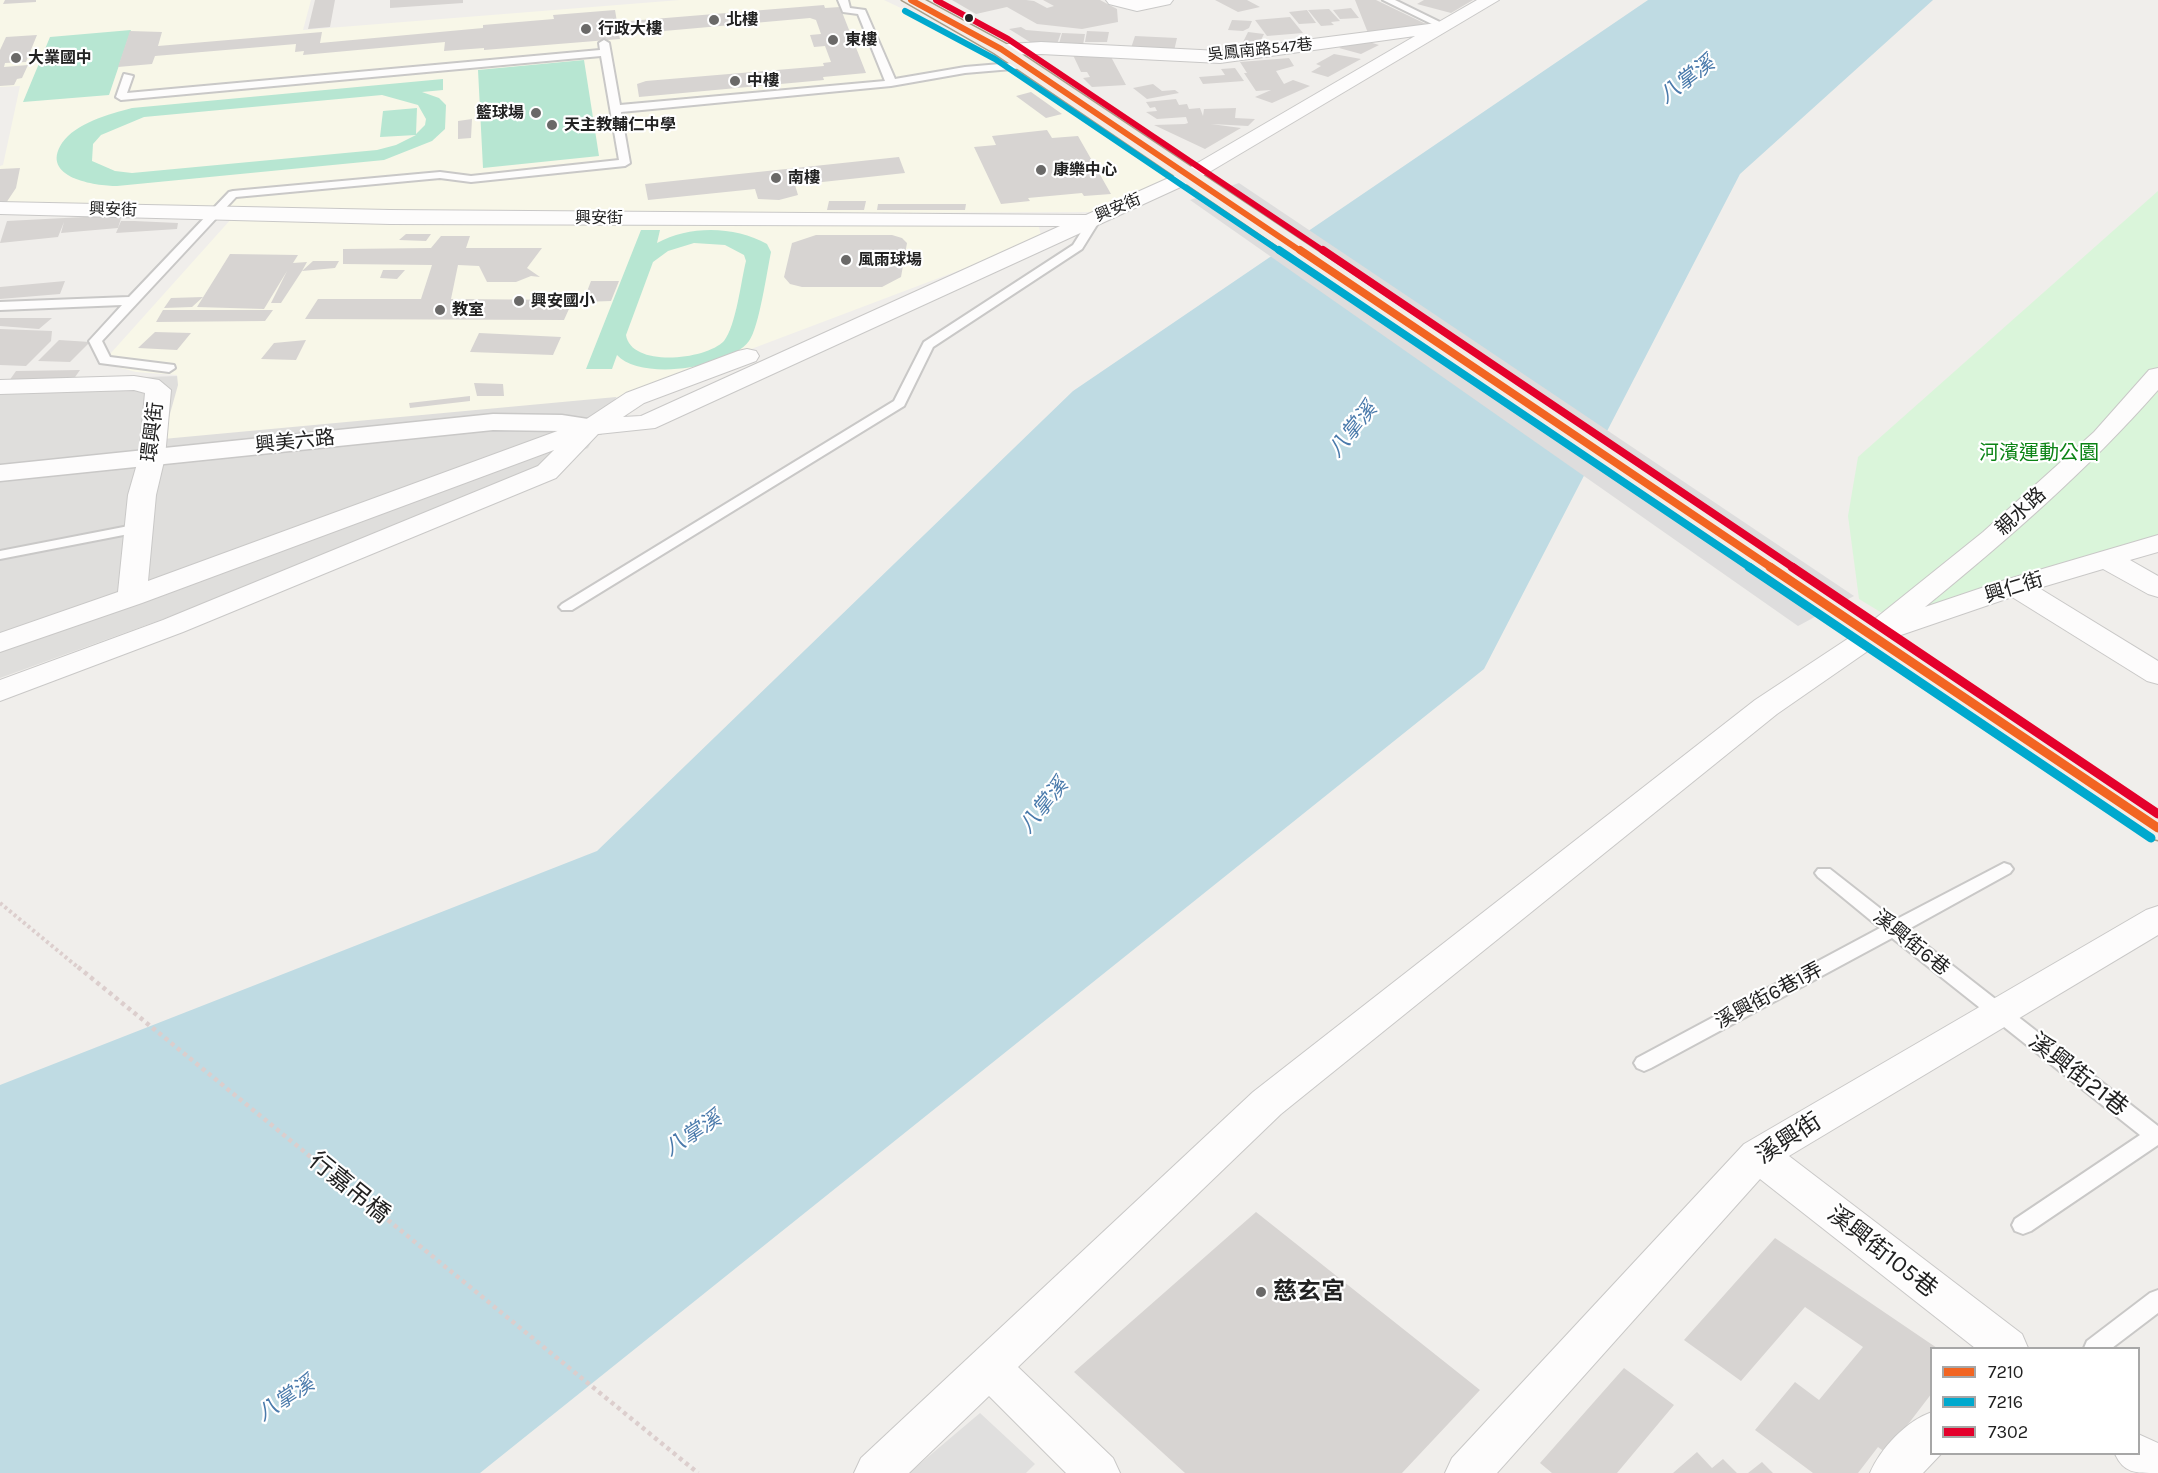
<!DOCTYPE html>
<html>
<head>
<meta charset="utf-8">
<style>
	body { margin:0 }
	#map { position:relative; width:2158px; height:1473px; overflow:hidden; background:#f0eeeb; font-family:Karla,sans-serif }
	canvas { display:block }
	.legend { position:absolute; left:1930px; top:1347px; width:210px; height:108px; box-sizing:border-box; background:#fff; border:2px solid #a7a7a7; margin:0; padding:8px 10px; list-style:none; font-size:18px; color:#222 }
	.legend li { display:flex; align-items:center; gap:12px; height:30px }
	.legend b { width:30px; border:2px solid #a7a7a7 }
</style>
</head>
<body>
<div id="map">
<canvas width="2158" height="1473"></canvas>
<ul class="legend">
<li><b style="height:8px;background:#f26522"></b>7210</li>
<li><b style="height:8px;background:#00a9ce"></b>7216</li>
<li><b style="height:8px;background:#e4002b"></b>7302</li>
</ul>
</div>
<script>
const context = document.querySelector('canvas').getContext('2d');
context.lineJoin = 'round';
function paint(path, color) { context.fillStyle = color; context.fill(path, 'evenodd'); }
function trace(path, color, width, dash) { context.strokeStyle = color; context.lineWidth = width; context.lineCap = dash ? 'butt' : 'round'; context.setLineDash(dash || []); context.stroke(path); }
function label(font, color, halo, rows, align = 'center') {
  context.font = font + ' Karla,"Noto Sans TC",sans-serif'; context.lineWidth = 4.5; context.setLineDash([]); context.textBaseline = 'middle'; context.strokeStyle = halo; context.fillStyle = color; for (const [text, x, y, turn = 0] of rows) {
    context.save(); context.translate(x, y); context.rotate((+turn || 0) * Math.PI / 180); context.textAlign = isNaN(turn) ? turn : align; if (halo) context.strokeText(text, 0, 0); context.fillText(text, 0, 0); context.restore();
  }
}
paint(new Path2D(`
	M180,376L622,387L588,448L362,547L0,678V381Z`), '#dfdedc');
paint(new Path2D(`
	M0,0H311L303,30L680,0H884L966,39L1171,180L1092,212L548,214L0,205V166L3,165L20,86L0,87Z
	M232,218L1038,224L1042,239L627,396L163,439L178,385L177,375L136,372L102,363Z`), '#f8f7e8');
paint(new Path2D(`
	M2158,191V538L1897,622L1859,599L1848,516L1858,457Z`), '#daf5da');
paint(new Path2D(`
	M131,30L109,95L23,102L50,37Z
	M584,60L599,156L483,168L478,70Z
	M443,79V90L422,92L439,98L446,105L445,129L432,141L384,160L117,186C96,186 39,178 62,143C76,123 109,114 132,108ZM382,95L418,105L426,119L425,125L416,134L417,108L383,111L380,137L416,135L396,145L377,150L132,173L115,171L92,161L93,144L101,135L144,117Z
	M641,230H660L657,243C690,225 735,226 767,244L771,252C767,271 759,328 749,341C728,369 640,381 617,355L612,369H586ZM694,243L725,245L744,255L746,261C741,281 736,326 724,341C706,360 631,368 626,335L653,262L668,251Z`), '#b7e6d2');
paint(new Path2D(`
	M980,1413L1035,1464L1026,1473H909Z`), '#e0dfde');
paint(new Path2D(`
	M1648,0H1933L1740,174L1484,669L480,1473H0V1085L597,851L1073,391Z`), '#bfdbe3');
paint(new Path2D(`
	M1239,183L1854,596L1798,626L1190,200Z`), '#dedddd');
paint(new Path2D(`
	M5,0H36V2L3,4Z
	M315,0H335L330,27L308,29Z
	M390,0H463V3L390,8Z
	M952,0H1026L1034,1L1047,8L1054,6L1043,0H1100L1117,9L1118,22L1082,29L1037,24L1007,7L976,14Z
	M1215,0H1247L1260,7L1238,12Z
	M1355,0H1376L1428,25L1368,33Z
	M1424,0H1473L1451,13L1417,4Z
	M824,5L825,8L840,7L866,73L823,77L824,80L639,97L637,84L646,81L824,66L823,63L831,62L825,46L814,47L810,35L821,34L816,20L810,18L619,35L620,39L484,50V48L444,51L445,42L303,55L304,51L295,52L296,44L155,56L152,64L118,67L130,31L162,32L158,46L322,32L320,43L483,28V25L554,19L553,15L615,10L617,22Z
	M1351,8L1359,18L1340,19L1333,10Z
	M1329,9L1340,21L1331,22L1334,25L1321,26L1308,10Z
	M1307,10L1316,23L1299,24L1289,12Z
	M1290,17L1303,33L1267,36L1255,20Z
	M1232,20L1252,21L1249,28L1243,31L1228,30Z
	M1021,27L1026,30L1061,33L1057,44L1030,42L1009,29Z
	M1087,31L1109,32L1107,42H1085Z
	M1248,32L1264,34L1258,46L1242,44Z
	M1062,33L1085,34L1083,45L1059,44Z
	M37,35L26,62L5,63L4,67L28,65L22,78L17,79L14,85L0,86V50L6,37Z
	M1135,36L1177,38L1174,51L1131,48Z
	M1366,41L1379,45L1361,54L1339,48L1349,42Z
	M1334,54L1361,59L1328,77L1311,72L1321,66L1316,64Z
	M1073,55H1110L1126,85L1092,87L1083,78L1090,77L1087,72H1081Z
	M1289,58L1294,66L1276,71L1284,84L1293,80L1310,86L1272,103L1255,97L1271,90L1256,91L1244,73H1247L1240,62Z
	M1235,68L1244,81L1203,84L1199,77L1225,75L1221,69Z
	M1153,84L1162,91L1175,90L1179,93L1147,99L1133,88Z
	M1031,92L1062,114L1046,118L1016,96Z
	M1176,99L1179,105L1187,104L1189,109L1200,108L1203,116L1204,109L1236,108L1235,118L1255,119L1248,126L1211,124L1241,128L1205,149L1154,125L1185,124L1188,123L1186,117L1157,119L1146,112L1157,111L1155,107L1150,108L1146,102Z
	M472,119L471,138L458,139V121Z
	M1047,130L1052,138L1078,136L1111,194L1084,196L1082,193L1028,198L1030,201L1001,204L974,147L996,145L992,136Z
	M899,157L905,173L795,185L798,195L779,200L758,199L755,189L648,200L645,184Z
	M20,168L16,188L6,203H0V169Z
	M829,201H866L864,210H827Z
	M878,204H966L965,210H877Z
	M122,215L118,228L61,233L64,222L58,237L0,243L7,221Z
	M121,221H134L178,223L177,229L116,233Z
	M406,234H431L426,241L399,240Z
	M816,235H892L902,238L907,243L901,277L882,287H802L790,284L784,277L792,243Z
	M441,236H470L466,248H542L527,268L540,277L531,276L516,282H487L479,266L458,265L451,299L573,300L564,320L305,319L318,299H421L432,265L343,264V249L431,248Z
	M230,254L298,255L293,263L307,262L302,271L313,261H339L335,268L302,271L281,303H271L287,271L264,309L197,307Z
	M383,270H405L397,279L380,278Z
	M65,281L60,294L0,299V287Z
	M591,281H619L611,301L583,302Z
	M203,297L192,307L164,308L171,298Z
	M163,310H273L265,321L156,322Z
	M0,318H52L39,329L0,326Z
	M0,329L52,331L51,341L26,366L0,365Z
	M155,332L191,333L177,350L138,348Z
	M479,333L561,337L553,355L470,352Z
	M59,340L90,342L70,362L38,361Z
	M306,340L296,360L261,359L274,343Z
	M80,370L73,380L9,381L16,371Z
	M474,383L503,384L504,396H477Z
	M470,396V401L410,408L409,403Z
	M1256,1212L1480,1390L1402,1473H1185L1074,1372Z
	M1775,1238L1937,1348H1932V1393L1886,1453L1878,1447L1858,1473H1813L1755,1430L1795,1382L1819,1400L1863,1347L1805,1307L1741,1381L1684,1340Z
	M1624,1368L1674,1405L1617,1473H1552L1540,1463Z
	M1697,1452L1712,1468L1723,1459L1737,1473H1673Z
	M1762,1462L1773,1473H1748Z`), '#d7d4d2');
const service = new Path2D(`
	M838,0H848L850,8L865,10L895,79L965,67L1024,62L1029,65L1024,68L965,73L891,86L621,112L630,163L625,166L471,182L440,178L236,197L102,341L110,357L174,365L175,368L169,372L100,363L89,341L122,305L0,310V302L129,297L229,192L233,191L440,172L471,176L619,160L601,56L121,100L116,97L124,74L133,76L127,93L600,50L599,43L604,40L609,43L620,105L885,81L858,14L843,12Z
	M1383,0H1395L1450,27L1442,29Z
	M1090,218L1100,220L1082,249L933,347L904,406L572,610H562L559,607L562,604L894,401L924,342L1073,245Z
	M139,524L144,525L146,528L144,531L0,559V551Z
	M2004,863L2010,865L2013,869L2010,873L1907,930L2158,1126V1145L2031,1231L2023,1234L2015,1231L2012,1225L2015,1219L2140,1135L1892,938L1651,1068L1644,1071L1637,1068L1634,1063L1637,1058L1880,928L1818,877L1815,873L1818,869H1830L1895,920Z
	M2158,1290V1313L2112,1348H2084L2087,1341L2150,1293Z`);
const minor = new Path2D(`
	M1106,0H1173L1170,4L1137,11L1109,4Z
	M1477,0H1499L1196,180L655,428L598,434L556,478L183,632L0,701V680L163,620L538,466L554,450L142,603L0,652V633L118,592L128,495L139,457L145,393L134,390L0,394V380L134,376L159,380L171,390L165,457L156,495L148,581L582,422L626,393L738,351L747,349L756,351L759,356L756,361L644,403L623,417L641,416L1060,226L390,224L0,214V202L390,210L1086,215L1182,172L1415,36L1220,63L1041,54L1001,55L992,49L994,45L1041,42L1220,51L1437,23Z
	M2158,368V390C2087,471 2007,540 1925,607L2005,580L2158,535V552L2130,560L2158,576V597L2148,594L2103,569L2039,588L2158,661V684L2147,681L2012,597L1901,635L1888,637L1777,714L1281,1114L1018,1367L1113,1458L1120,1473H1066L989,1396L909,1473H854L861,1458L1253,1092L1755,700L1861,630L1983,532L2094,432L2149,370Z
	M2158,906V935L1789,1156L2022,1334L2028,1348H1975L1760,1179L1497,1473H1445L1452,1458L1744,1144L2146,910Z
	M1932,1412V1454H1941L1923,1473H1870C1881,1448 1906,1421 1932,1412Z
	M2138,1434L2158,1443V1473C2134,1473 2124,1473 2115,1454H2138Z`);
const tertiary = new Path2D(`
	M493,414L562,415L601,421L604,427L601,433L591,435L562,431L493,430L0,481V465Z`);
const primary = new Path2D(`
	M902,0H925L1008,45L2158,811V840L2146,837L994,53Z`);
trace(service, '#c9c8c7', 4);
trace(minor, '#c9c8c7', 2);
trace(tertiary, '#c9c8c7', 3);
trace(primary, '#a79c86', 3);
trace(new Path2D(`
	M0,903L80,969`), '#dccecd', 4, [3, 3]);
trace(new Path2D(`
	M78,967L698,1473`), '#dccecd', 4.5, [4, 4]);
paint(service, '#fdfcfc');
paint(minor, '#fdfcfc');
paint(tertiary, '#fdfcfc');
paint(primary, '#f3ede7');
trace(new Path2D(`
	M911,0L1001,49L1302,252`), '#f26522', 6);
trace(new Path2D(`
	M1300,250L1772,568`), '#f26522', 8);
trace(new Path2D(`
	M1770,567L2158,828`), '#f26522', 9);
trace(new Path2D(`
	M905,11L995,59L1281,252`), '#00a9ce', 6);
trace(new Path2D(`
	M1279,250L1751,568`), '#00a9ce', 8);
trace(new Path2D(`
	M1749,567L2151,838`), '#00a9ce', 9);
trace(new Path2D(`
	M936,0L1008,39L1325,252`), '#e4002b', 6);
trace(new Path2D(`
	M1323,250L1794,568`), '#e4002b', 8);
trace(new Path2D(`
	M1792,567L2158,814`), '#e4002b', 9);
for (const [x, y, r, color] of [
	[969,18,5,"#222"],
	[714,20,6,"#6a6968"],
	[586,29,6,"#6a6968"],
	[833,40,6,"#6a6968"],
	[16,58,6,"#6a6968"],
	[735,81,6,"#6a6968"],
	[536,113,6,"#6a6968"],
	[552,125,6,"#6a6968"],
	[1041,170,6,"#6a6968"],
	[776,178,6,"#6a6968"],
	[846,260,6,"#6a6968"],
	[519,301,6,"#6a6968"],
	[440,310,6,"#6a6968"],
	[1261,1292,6,"#6a6968"]
]) { const dot = new Path2D(); dot.arc(x, y, r, 0, 2 * Math.PI); context.fillStyle = color; context.fill(dot); trace(dot, '#fff', 2); }
label('bold 16px', '#222', '#fff', [
	["北樓",726,20],
	["行政大樓",598,29],
	["東樓",845,40],
	["大業國中",28,58],
	["中樓",747,81],
	["籃球場",524,113,"right"],
	["天主教輔仁中學",564,125],
	["康樂中心",1053,170],
	["南樓",788,178],
	["風雨球場",858,260],
	["興安國小",531,301],
	["教室",452,310]
], 'left');
label('16px', '#222', '#fff', [
	["吳鳳南路547巷",1260,50,-6],
	["興安街",1118,208,-23],
	["興安街",113,210,2],
	["興安街",599,218]
]);
label('20px', '#222', '#fff', [
	["環興街",153,432,-83],
	["興美六路",295,442,-6],
	["親水路",2021,512,-43],
	["興仁街",2014,588,-17],
	["溪興街6巷",1911,943,39],
	["溪興街6巷1弄",1769,996,-28]
]);
label('20px', '#0c8416', '#fff', [
	["河濱運動公園",2039,453]
]);
label('italic 21px', '#4a7aab', '#fff', [
	["八掌溪",1687,80,-37],
	["八掌溪",1353,430,-51],
	["八掌溪",1044,806,-51],
	["八掌溪",693,1134,-33],
	["八掌溪",286,1399,-33]
]);
label('24px', '#222', '#fff', [
	["溪興街21巷",2078,1075,38],
	["溪興街",1789,1139,-33],
	["行嘉吊橋",349,1188,39],
	["溪興街105巷",1882,1252,38]
]);
label('bold 24px', '#222', '#fff', [
	["慈玄宮",1273,1292]
], 'left');
</script>
</body>
</html>
